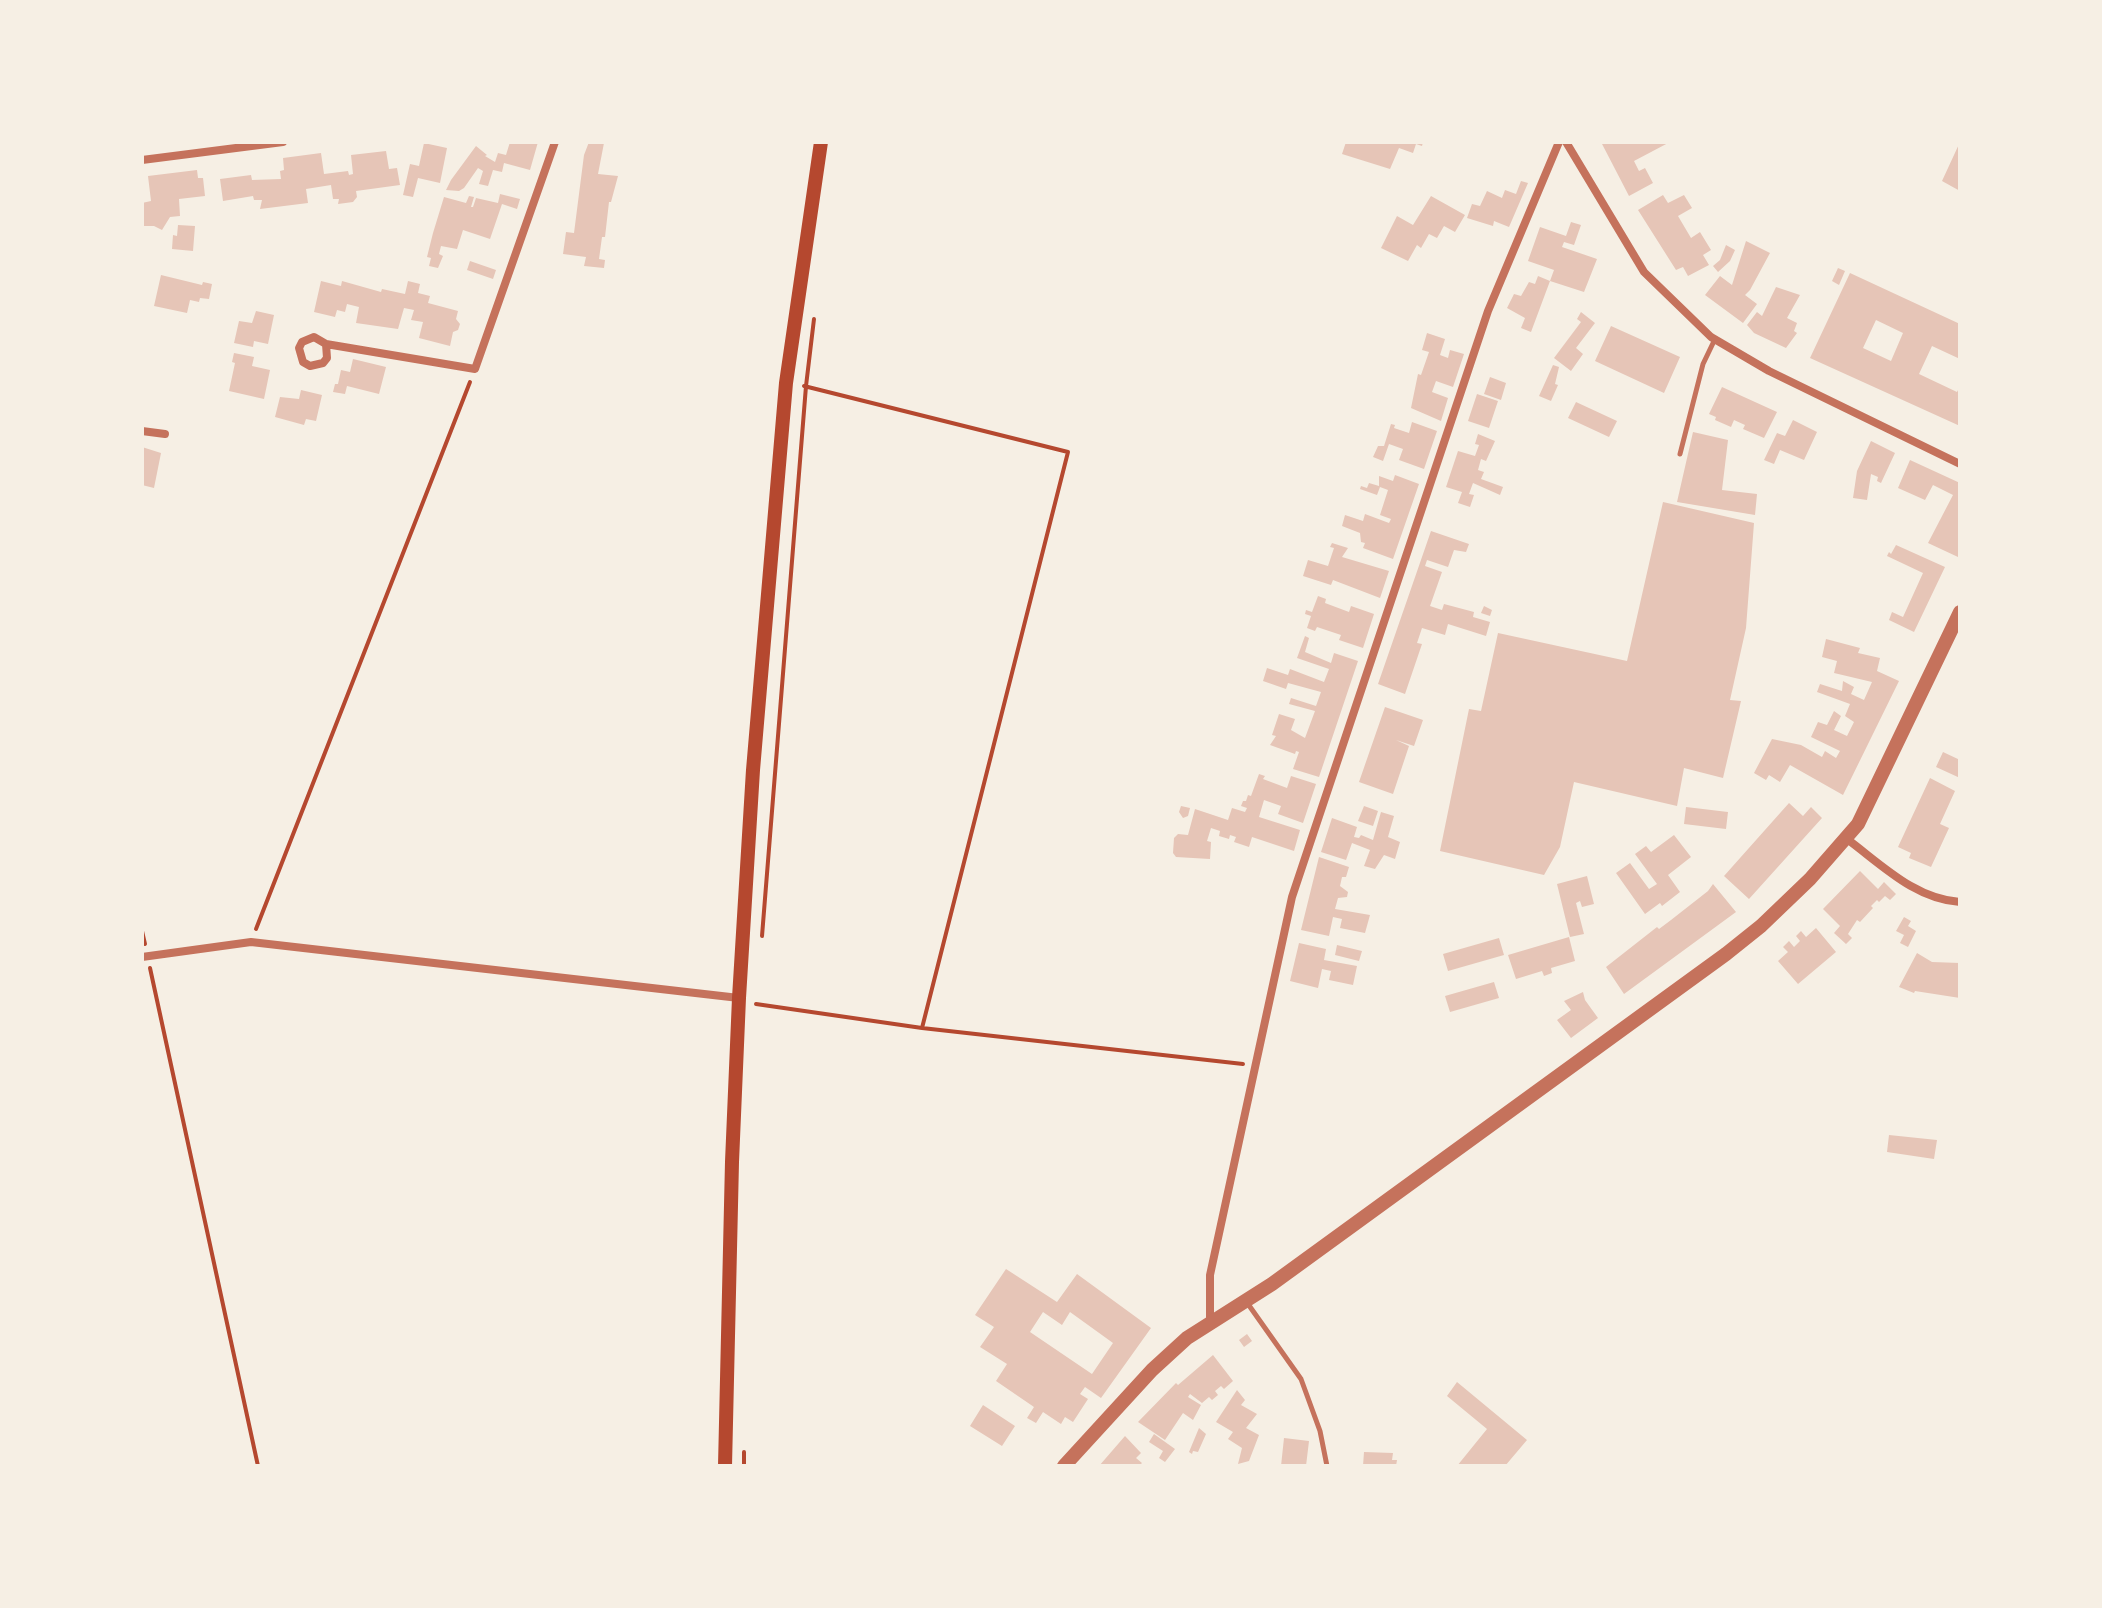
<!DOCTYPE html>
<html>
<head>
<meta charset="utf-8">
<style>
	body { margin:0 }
	#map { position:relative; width:2102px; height:1608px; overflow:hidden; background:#f6efe4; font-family:"PT Sans Narrow",sans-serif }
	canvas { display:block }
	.frame { position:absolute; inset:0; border:144px solid #f6efe4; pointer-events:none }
</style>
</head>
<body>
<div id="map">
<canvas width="2102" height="1608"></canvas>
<div class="frame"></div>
</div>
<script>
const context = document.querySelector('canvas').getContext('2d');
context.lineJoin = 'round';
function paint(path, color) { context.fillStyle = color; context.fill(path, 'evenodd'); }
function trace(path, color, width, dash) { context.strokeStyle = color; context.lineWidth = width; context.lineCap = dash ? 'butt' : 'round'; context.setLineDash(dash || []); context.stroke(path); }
paint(new Path2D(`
	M510,142H538L530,170L504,163L502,172L493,170L488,186L479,184L483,171L478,168L464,188L459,191L446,190L451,180L476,146L487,155L485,156L495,162L498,153L506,155Z
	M589,142L604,143L598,174L618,176L611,202H609L605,237H602L599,259L605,260L604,268L584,266L586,257L563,254L566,232L574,233L584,155Z
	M1346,142L1390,144L1423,142L1422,146L1416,144L1413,153L1399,148L1390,169L1342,154Z
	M1601,142H1670L1634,161L1639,171L1645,168L1653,183L1629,196Z
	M1960,142V191L1942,181Z
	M424,143L447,148L440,183L418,178L413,197L403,195L410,164L419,166Z
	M386,151L389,169L397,168L400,185L356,191L357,197L353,202L338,204L339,199H333L331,185L306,189L308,203L260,209L262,200H254L253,196L223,201L220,179L251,175L252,180L281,179L280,171L284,170L283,158L321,153L324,174L348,171L349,175L353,174L351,155Z
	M197,170L198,178H203L205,196L179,199L180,216L170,217L162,230L154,226H142V203L151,201L148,176Z
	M1521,181L1528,183L1509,227L1494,221L1493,226L1467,218L1472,204L1480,206L1487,191L1502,198L1505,190L1516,194Z
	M500,194L520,199L517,209L502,204L490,239L463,230L457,249L441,246L439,254L443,256L438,268L429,266L431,258L427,257L433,233L444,197L466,203L469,196L474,197L471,207H473L476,198L498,203Z
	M1663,195L1668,203L1684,195L1692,208L1678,216L1691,238L1700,232L1711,250L1703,255L1709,265L1688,276L1683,267L1676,270L1638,210Z
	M1431,196L1465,215L1455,232L1444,226L1437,238L1429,234L1421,248L1417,245L1408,261L1381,248L1397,216L1413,225Z
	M1571,222L1581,225L1574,245L1564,242L1562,247L1597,259L1584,292L1550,281L1554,270L1528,261L1540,227L1566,236Z
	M178,225L195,226L193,251L172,249L173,235L177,236Z
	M1746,241L1770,253L1750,290L1745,295L1757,304L1743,323L1705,295L1720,276L1732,285Z
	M1726,245L1735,250L1730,261L1718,272L1713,266L1720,260Z
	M470,261L496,270L493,279L467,270Z
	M1838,268L1845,271L1839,285L1832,281Z
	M1850,273L1960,324V359L1932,346L1919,374L1957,392L1960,386V426L1810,358ZM1876,320L1903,333L1891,361L1863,348Z
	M161,275L202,285L203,282L212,284L209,299L200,298L199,302L190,300L187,313L154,306Z
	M1538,276L1550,281L1531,332L1521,328L1525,318L1507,308L1514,294L1521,296L1529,282L1535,284Z
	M321,281L341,286L342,281L381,292L382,289L405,294L408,281L420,284L418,293L430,296L428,303L458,311L456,319L460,324L458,330L453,332L450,346L419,338L423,322L411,320L414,310L404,308L398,329L356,323L359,307L347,304L345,312L337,310L335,317L314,312Z
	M1776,287L1800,295L1787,318L1797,323L1794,331L1797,333L1786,348L1754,333L1747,325L1757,312L1762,316Z
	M256,311L274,315L268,344L254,341L253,347L234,343L239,321L252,323Z
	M1581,312L1595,323L1576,348L1583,354L1571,371L1554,358L1581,322L1577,319Z
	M1611,326L1680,357L1664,393L1595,361Z
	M1427,333L1445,339L1440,355L1448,358L1450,350L1464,354L1453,387L1436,381L1432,392L1448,398L1441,421L1411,408L1418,374L1421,375L1429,352L1422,350Z
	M234,353L254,357L252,366L270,370L264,399L229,391L235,363L232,362Z
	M353,359L386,367L379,394L347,386L345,394L333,392L335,384H338L341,370L350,372Z
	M1553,365L1559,367L1555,384L1558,385L1551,401L1539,396Z
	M1490,377L1506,383L1501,400L1484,394Z
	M1722,387L1777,412L1764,438L1743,429L1745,425L1734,420L1731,427L1715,420L1716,417L1709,414Z
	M301,390L322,395L316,421L306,419L304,425L275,417L280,397L299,399Z
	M1477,394L1498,401L1489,428L1468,421Z
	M1576,402L1617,421L1609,437L1568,418Z
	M1793,420L1817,432L1804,460L1780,450L1774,464L1764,460L1777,433L1785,436Z
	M1412,422L1437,431L1424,469L1399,460L1403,449L1389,444L1383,461L1373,457L1378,446H1384L1391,424L1395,425L1394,428L1409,433Z
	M1693,432L1728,440L1722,490L1757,494L1755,515L1677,502Z
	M1478,434L1495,441L1486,461L1481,459L1478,470L1484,472L1481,479L1503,487L1500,495L1473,483L1469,494L1474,495L1470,507L1458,503L1462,492L1446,487L1458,451L1475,456L1479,445L1475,444Z
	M1871,441L1895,453L1881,483L1877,481L1878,477L1871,474L1867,500L1853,498L1857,471Z
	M142,447L161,453L154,488L142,485Z
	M1910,460L1960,483V552L1958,557L1928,543L1953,495L1933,485L1925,500L1898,488Z
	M1395,475L1419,484L1393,559L1363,548L1365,543L1361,542L1360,533L1342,526L1345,515L1363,521L1365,514L1389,523L1391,519L1380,515L1388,490L1380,487L1377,495L1360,489L1361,486L1367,488L1369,483L1379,486V476L1393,481Z
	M1663,502L1754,523L1746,628L1730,700L1741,701L1723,778L1684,768L1677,806L1574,782L1560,847L1544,875L1440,851L1469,709L1481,711L1498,633L1627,661Z
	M1431,531L1469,544L1466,552L1454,550L1448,567L1427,560L1425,566L1442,572L1430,606L1442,610L1444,604L1474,612L1473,617L1490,622L1486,636L1448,624L1445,635L1422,628L1417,643L1422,644L1405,694L1378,684Z
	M1332,543L1348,548L1342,557L1389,571L1380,598L1333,580L1331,585L1303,576L1308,560L1328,566L1334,548L1330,547Z
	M1896,545L1945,567L1914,632L1889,620L1892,612L1903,617L1923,573L1887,556L1889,552L1891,554Z
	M1318,596L1326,599L1325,603L1349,612L1351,606L1374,614L1363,648L1339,640L1341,635L1317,627L1315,631L1307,628L1311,616L1305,614L1306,610L1312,612Z
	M1484,606L1492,610L1490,616L1481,613Z
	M1305,636L1309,638L1305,652L1331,663L1334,653L1358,661L1319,777L1293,769L1299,752L1296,751L1295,754L1270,745L1276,736L1272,735L1279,714L1295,719L1291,730L1305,738L1315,711L1289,704L1291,698L1316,706L1321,692L1288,683L1286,689L1263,681L1267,668L1288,675L1290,669L1324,682L1329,669L1297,658Z
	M1826,639L1860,648L1858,653L1880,658L1877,671L1899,681L1843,795L1790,765L1780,782L1769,775L1766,780L1754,773L1772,739L1801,745L1822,757L1825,751L1836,758L1840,751L1811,737L1818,722L1827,725L1834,711L1841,716L1834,730L1847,736L1854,722L1845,716L1850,704L1817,692L1820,684L1842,691L1843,681L1854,687L1851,694L1864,700L1872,682L1834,673L1837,661L1822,657Z
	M1385,707L1423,720L1414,746L1396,740L1409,746L1393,794L1359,782Z
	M1943,752L1960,760V778L1936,767Z
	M1259,774L1265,776L1263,779L1287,788L1291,776L1316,784L1303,823L1278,814L1281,806L1264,800L1259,817L1300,830L1294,851L1252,837L1249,847L1234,842L1236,837L1230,835L1229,839L1219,836L1220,831L1211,828L1207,841L1211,842L1210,859L1176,857L1173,853L1174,838L1178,834L1188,835L1195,809L1228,820L1232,808L1245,812L1247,808L1241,806L1243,801H1246L1248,795L1251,796Z
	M1930,778L1955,791L1940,824L1949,828L1931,867L1909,858L1911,853L1898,847Z
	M1789,803L1803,816L1811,807L1822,818L1749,899L1724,876Z
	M1181,806L1190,808L1188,816L1183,818L1179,812Z
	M1364,806L1378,811L1373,826L1358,821Z
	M1686,807L1728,812L1726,829L1684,824Z
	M1381,812L1394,816L1388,837L1400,842L1395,859L1384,855L1375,869L1364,866L1370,850L1352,843L1346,860L1321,852L1332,818L1357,827L1354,837L1359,838L1361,835L1373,840Z
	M1674,835L1691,857L1668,875L1680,892L1662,906L1660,903L1645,914L1616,873L1630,863L1649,889L1657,884L1635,854L1646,846L1651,852Z
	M1319,857L1349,867L1346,877H1342L1340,886L1348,892L1347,897L1338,898L1335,909L1370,915L1365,933L1340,928L1342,919L1333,917L1329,936L1301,930Z
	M1860,871L1878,889L1884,882L1896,894L1890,900L1885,896L1879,902L1877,900L1871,906L1873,908L1860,922L1857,920L1848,934L1852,938L1846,944L1834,933L1840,926L1823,909Z
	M1587,876L1594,904L1582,907L1580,901L1576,903L1584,934L1570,937L1557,884Z
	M1713,884L1736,912L1624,994L1606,967L1657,927L1659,929L1671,920L1708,891Z
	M1904,917L1911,921L1908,926L1916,931L1908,947L1900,943L1904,935L1896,931Z
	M1816,928L1836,952L1798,984L1778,961L1788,952L1783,947L1789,941L1794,947L1800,941L1796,936L1801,931L1806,937Z
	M1569,937L1575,961L1551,968L1552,973L1544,976L1542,971L1516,979L1508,955Z
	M1499,938L1504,955L1448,971L1443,954Z
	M1299,943L1326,949L1324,960L1357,966L1353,985L1329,980L1331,971L1322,969L1318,988L1290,981Z
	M1337,945L1362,951L1359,961L1335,955Z
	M1917,953L1932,962L1960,963V998L1915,991L1914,993L1899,987Z
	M1494,982L1499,998L1450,1012L1445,996Z
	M1583,992L1585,1000L1598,1018L1571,1038L1557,1020L1571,1010L1564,1001Z
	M1889,1135L1937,1140L1934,1159L1887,1152Z
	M1006,1269L1057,1302L1077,1274L1151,1328L1101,1398L1085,1387L1080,1394L1088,1399L1073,1422L1065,1417L1061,1424L1043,1412L1036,1423L1027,1418L1034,1407L996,1381L1007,1364L980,1347L994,1327L975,1315ZM1043,1312L1062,1325L1070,1312L1113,1343L1092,1374L1030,1332Z
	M1247,1334L1252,1341L1244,1347L1239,1340Z
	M1213,1355L1233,1381L1224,1389L1221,1386L1215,1391L1218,1395L1212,1400L1209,1397L1202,1403L1190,1394L1188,1397L1201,1405L1193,1420L1183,1413L1165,1440L1138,1422L1176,1383L1178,1385Z
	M1457,1382L1527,1440L1505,1466H1457L1487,1429L1447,1396Z
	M1237,1390L1245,1400L1241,1405L1257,1414L1246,1428L1259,1435L1249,1461L1238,1464L1242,1448L1228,1439L1233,1432L1216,1422Z
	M983,1405L1015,1426L1002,1446L970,1426Z
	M1199,1428L1206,1434L1198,1452L1193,1451L1192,1454L1189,1452Z
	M1154,1434L1175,1449L1165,1462L1159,1458L1163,1451L1149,1442Z
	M1125,1436L1141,1453L1136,1458L1142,1463L1139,1466H1099Z
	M1284,1438L1309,1441L1306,1466H1281Z
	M1364,1452L1393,1453L1392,1460H1397L1396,1466H1363Z`), '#e6c5b7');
trace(new Path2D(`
	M804,386L1068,452L922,1028
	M256,929L470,382
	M142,931L145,944
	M762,936L806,386L814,319
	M150,968L258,1466
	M756,1004L922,1028L1243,1064
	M744,1466V1452`), '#b5482f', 4);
trace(new Path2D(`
	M1680,454L1703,364L1715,339
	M1248,1304L1301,1379L1320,1431L1327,1466`), '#c5725c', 5);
trace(new Path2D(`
	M1566,142L1644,272L1711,337L1769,371L1960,464
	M142,160L283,142
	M326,344L327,358L323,363L310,366L303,362L299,348L302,342L314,337L326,344L475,369L555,142
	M142,431L165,434
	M1847,839C1882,865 1915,899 1960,902
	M142,957L251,942L739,998
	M1210,1322V1275L1292,897L1488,311L1559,142`), '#c5725c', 8);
trace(new Path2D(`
	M1064,1466L1152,1370L1187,1338L1272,1284L1726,954L1761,926L1810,879L1858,824L1960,612`), '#c5725c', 14);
trace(new Path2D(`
	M725,1466L732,1162L739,998L753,770L786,383L821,142`), '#b5482f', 14);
</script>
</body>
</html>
